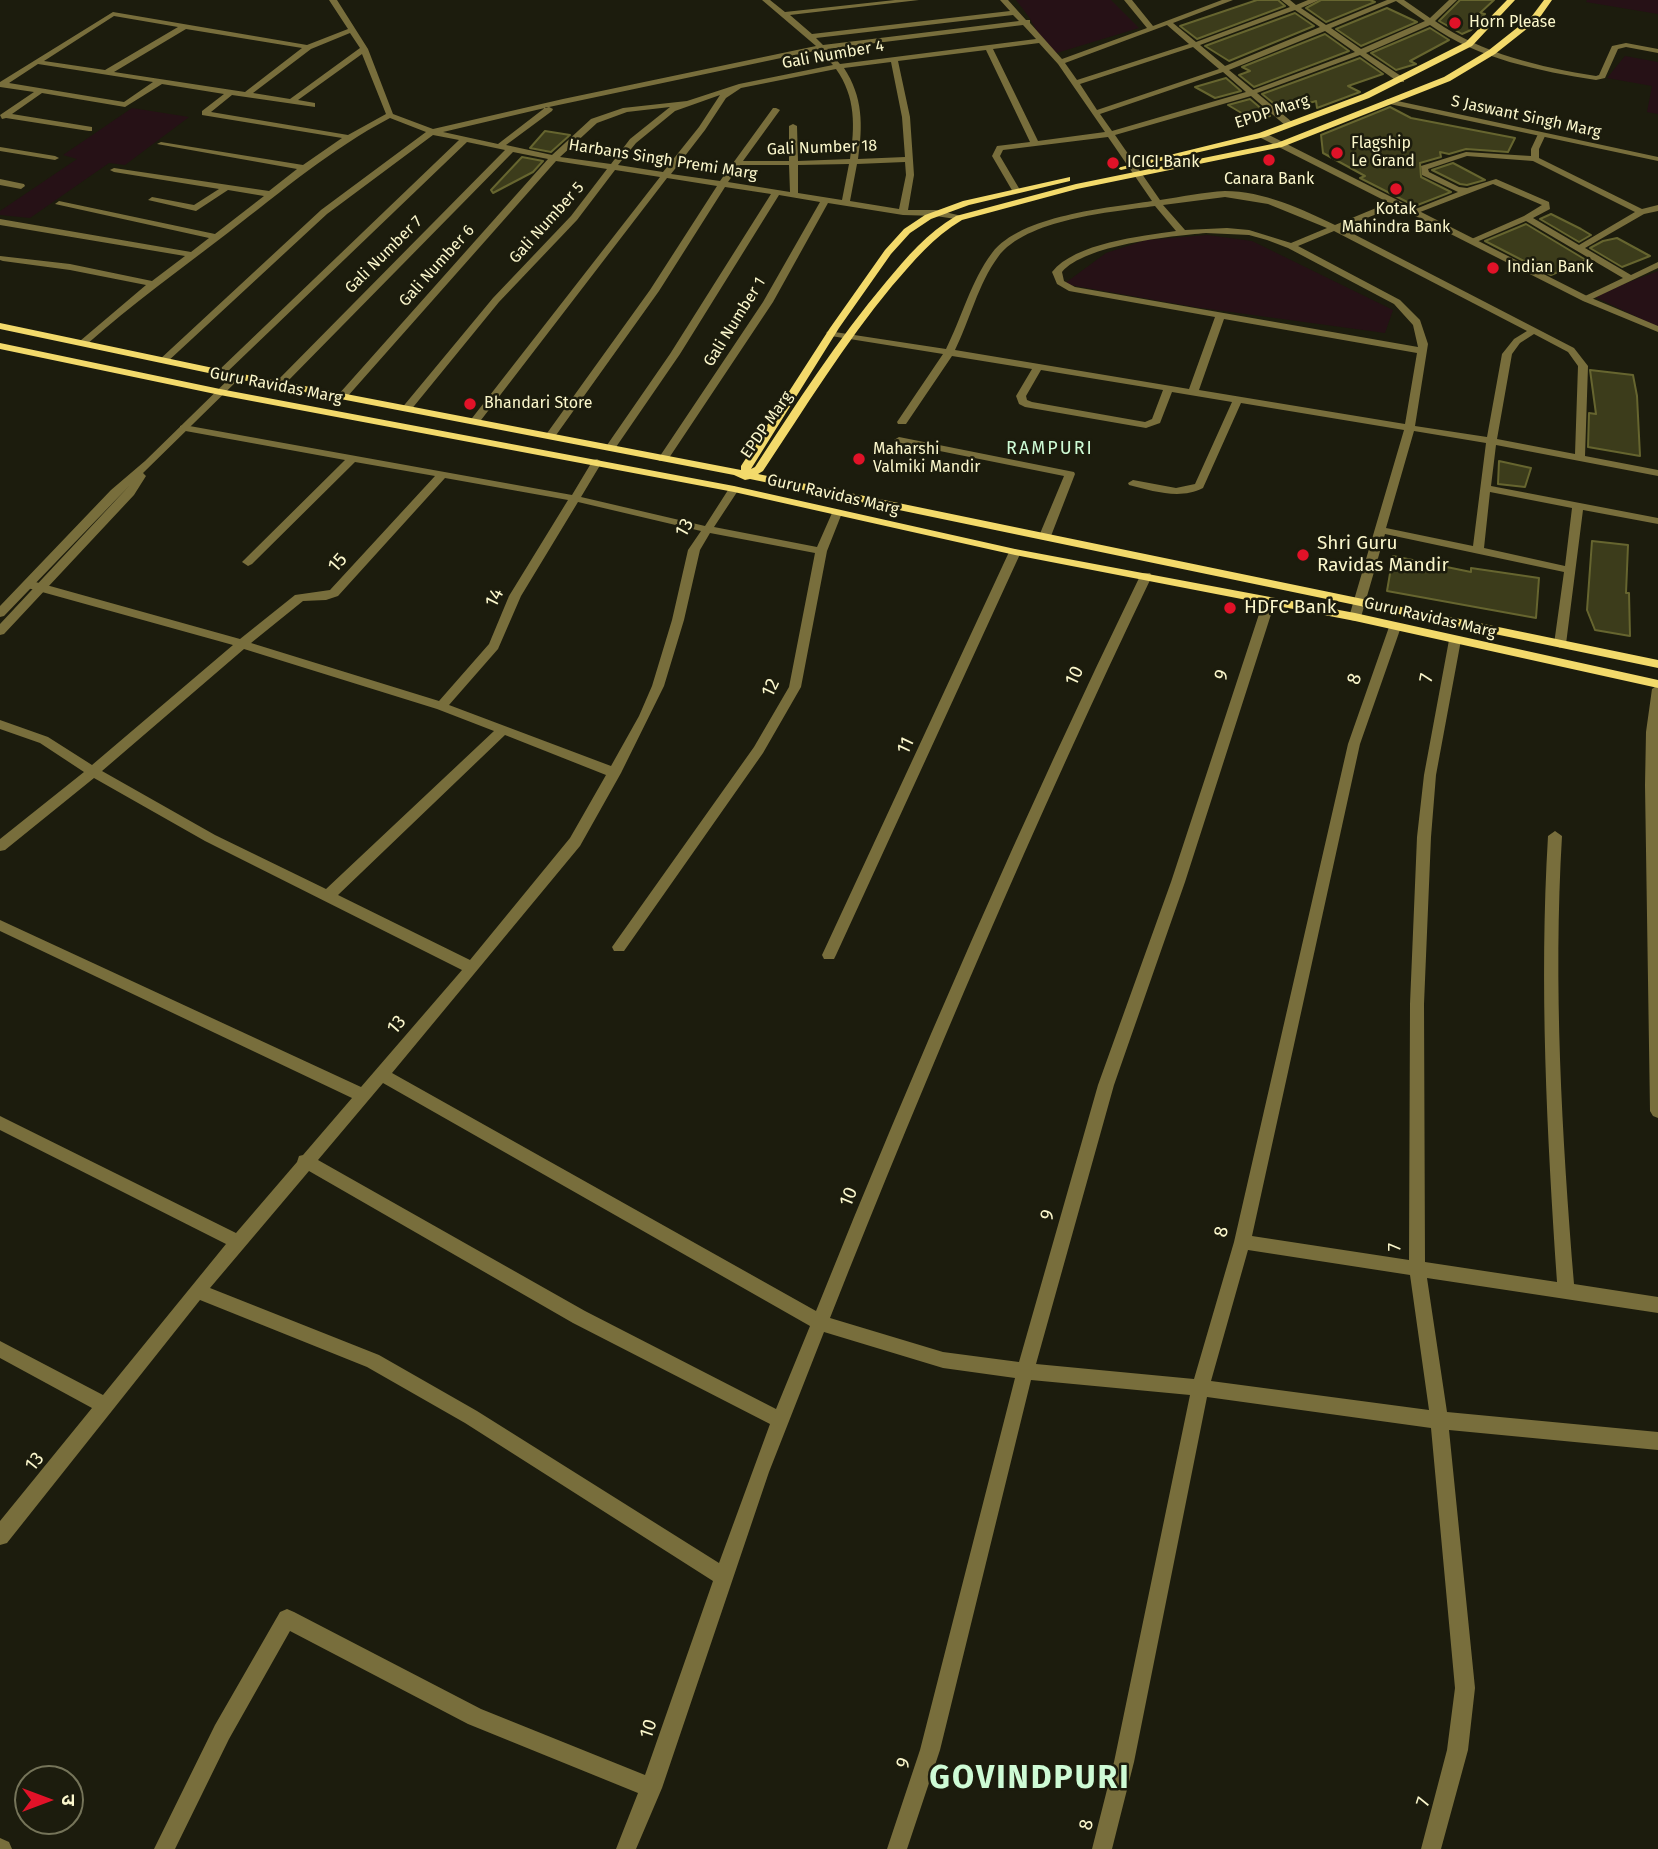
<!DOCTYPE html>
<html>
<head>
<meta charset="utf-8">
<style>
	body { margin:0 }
	#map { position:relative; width:1658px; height:1849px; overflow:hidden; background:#1c1c0d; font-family:"Fira Sans","Noto Sans Devanagari",sans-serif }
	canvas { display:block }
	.north { position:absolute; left:14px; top:1765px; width:70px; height:70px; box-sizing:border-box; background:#1c1c0d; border:2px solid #757459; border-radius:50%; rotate:90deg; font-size:19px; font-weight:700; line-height:28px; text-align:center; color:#fbf7cc }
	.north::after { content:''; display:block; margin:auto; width:24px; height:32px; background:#e11228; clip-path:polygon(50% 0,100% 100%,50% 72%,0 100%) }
</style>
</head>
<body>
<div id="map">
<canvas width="1658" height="1849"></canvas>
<div class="north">उ</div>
</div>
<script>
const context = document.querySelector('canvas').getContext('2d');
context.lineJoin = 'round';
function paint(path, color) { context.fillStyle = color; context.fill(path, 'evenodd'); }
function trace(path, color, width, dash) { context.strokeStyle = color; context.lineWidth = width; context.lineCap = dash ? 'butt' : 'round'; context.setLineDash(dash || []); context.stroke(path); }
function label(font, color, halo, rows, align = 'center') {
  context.font = font + ' "Fira Sans",sans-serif'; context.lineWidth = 5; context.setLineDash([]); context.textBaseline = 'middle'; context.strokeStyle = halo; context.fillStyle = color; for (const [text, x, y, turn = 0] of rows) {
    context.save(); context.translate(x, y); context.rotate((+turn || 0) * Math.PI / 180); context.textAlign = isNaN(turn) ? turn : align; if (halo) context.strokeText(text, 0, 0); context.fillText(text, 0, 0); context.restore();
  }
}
paint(new Path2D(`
	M1016,0H1111L1139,28L1050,55L1029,17Z
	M1587,0H1658V14L1586,2Z
	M1625,56L1658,62V114L1647,112L1652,86L1607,78Z
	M132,108L189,117L125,165L109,163L30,218L0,215V211L77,159L63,155Z
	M1207,235L1252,241L1393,310L1385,333L1194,307L1064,284L1106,253L1146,240Z
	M1658,271V327L1593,296Z`), '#261116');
const building = new Path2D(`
	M1257,0H1278L1285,6L1197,39L1180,26Z
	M1321,0H1370L1375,2L1326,22L1306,8Z
	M1460,0H1494L1480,13L1485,14L1471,30L1462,34L1439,21Z
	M1387,8L1417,22L1361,46L1336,29Z
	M1295,13L1314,26L1229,61L1205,46Z
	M1430,28L1449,40L1410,61L1416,64L1396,70L1371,53Z
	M1325,34L1349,51L1254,87L1239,75L1250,71L1242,67Z
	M1360,58L1383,74L1348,86L1360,92L1317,108L1316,101L1283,111L1262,94Z
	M1226,78L1241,91L1215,98L1195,87Z
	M1250,99L1270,116L1255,121L1228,105Z
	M1390,107L1411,118L1515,138L1508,152L1466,149L1449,154L1440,152L1441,157L1420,163L1421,177L1451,192L1415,206L1360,178L1365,176L1323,153L1321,135Z
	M545,131L570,135L551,152L530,148Z
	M522,157L543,161L533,172L493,193L491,190Z
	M1453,163L1485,180L1467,185L1460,184L1432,170Z
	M1551,214L1581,229L1591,235L1579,242L1540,219Z
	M1526,224L1586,260L1551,275L1485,241Z
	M1617,238L1650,256L1622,267L1590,248L1603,241Z
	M1590,370L1633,375L1637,396L1640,456L1588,447L1589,413L1596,414Z
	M1499,461L1531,468L1525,487L1498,484Z
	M1592,541L1628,545L1626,593H1629L1630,636L1595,630L1587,610Z
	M1393,556L1471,572V568L1539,578L1536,618L1387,591Z`);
paint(building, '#3c3c1b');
trace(building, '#66652f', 2);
paint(new Path2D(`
	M329,0H337L368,49L393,114L433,129L563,99L816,46L762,0H770L785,12L895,0H919L790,15L812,34L1010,11L1000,0H1008L1026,20H1030V23L1062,59L1147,28L1124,0H1132L1153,26L1222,0H1233L1173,23L1196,42L1290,7L1281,0H1290L1296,5L1308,0H1319L1301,8L1326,25L1387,0H1404L1430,18L1449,0H1457L1435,21C1482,54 1540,67 1596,76L1599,75L1612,46L1626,43L1658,49V53L1626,47L1618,49L1605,78L1596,80C1539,71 1478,59 1430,25L1366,53L1404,78V82H1398L1360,55L1257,93L1292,122V126H1286L1251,96L1115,135L1160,200C1181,197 1204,192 1225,191C1263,191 1302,209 1335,225L1393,201H1399V205L1342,228L1574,348L1588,366L1585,456L1658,470V476L1496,445L1491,486L1658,518V524L1583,510L1566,644L1560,648L1554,644L1564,572L1385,534L1361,617L1355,621L1351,620L1349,617L1404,430L1241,403L1203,488C1180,500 1153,491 1129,485L1128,483L1133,480L1176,488L1195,484L1232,402L1172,392L1160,423L1146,428L1025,407L1019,404L1016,396L1032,369L952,356L906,424H898L897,422L943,354L831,336L826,333L828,331L946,349C962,317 971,281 992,253C1021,215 1108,208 1152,201L1108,137L1003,150L1000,156L1020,190L1013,192L992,156L997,146L1030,142L986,50L898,61L910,117L914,175L908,210H936L962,216V220L936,216L903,215L828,203L773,302L667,461H659L658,459L763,302L820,202L779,195L680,354L614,450L610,451L605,448L670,354L771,194L725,187L659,291L554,438L550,439L545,436L650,290L717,186L667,178L478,424L469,422L660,177L615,170L577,220L499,302L410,411L401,409L493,298L571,216L607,169L556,161L347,397L338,395L548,159L513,152L283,386L274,384L505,150L467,142L225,374L217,372L459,140L433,135L327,214L166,363L158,361L321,210L426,132L390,118C331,149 282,191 229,232C181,269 132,304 86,345H80V341L146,285L70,270L3,261L0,260V256L70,264L152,281L185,256L0,225V219L191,252L209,238L55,204L59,201L215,234L264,196L228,190L196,211L148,200L152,197L194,205L219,189L114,172L110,170L114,168L269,191L297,169L157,144L161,142L303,165L342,138L202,115V111L224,94L162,84L125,107L42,93L12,114L92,127V131H89L6,118L2,119L0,115L34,92L0,87V82L113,12L307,45L348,29ZM1396,1L1425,21L1361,49L1331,28ZM1295,10L1320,27L1225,66L1200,45ZM1013,15L1019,21L823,45L816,38ZM114,16L178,27L105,70L44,61ZM1023,25L1036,39L840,64L827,49ZM1167,25L1189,44L1077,80L1065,63ZM186,29L302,48L245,92L114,72ZM1325,31L1355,52L1253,90L1229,70ZM350,33L360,48L290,99L253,93L311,49ZM1039,43L1058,64L1105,132L1038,141L993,49ZM1193,47L1219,69L1097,110L1080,84ZM819,50L833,65L739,84L687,101L623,108L591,119L552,155L506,145L552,111L553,109L549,107ZM362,54L386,114L348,135L211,112L232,95L315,107V103L298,100ZM891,62L902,117L905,157L858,159C863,125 863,97 844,68ZM38,64L153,82L124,102L9,83ZM836,69C856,97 855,127 850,159L798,161L797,126L793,124L789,126V161H743L780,110L776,108H773L720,181L671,174L705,130L726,98L741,88ZM1223,72L1246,92L1112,131L1100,114ZM720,95L699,127L663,172L618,165L636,143L675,111ZM546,107L498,144L443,132L549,107ZM670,107L630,139L611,164L560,157L597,123L627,112ZM905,162L906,175L899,209L850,201L857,164ZM849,164L842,200L798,193V165ZM740,165H789L790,192L728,182ZM1225,197L1268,204L1327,228L1291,243L1249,230L1227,228L1185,230L1163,205ZM1155,206L1176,231C1141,236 1075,243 1052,272L1057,284L1069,291L1215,317L1189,389L955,350C970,320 978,284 998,257C1026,219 1111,212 1155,206ZM1334,231L1527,331L1514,339L1502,354L1487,437L1415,426L1428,344L1420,320L1400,300L1298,246ZM1206,233L1249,235L1267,240L1288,248L1394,304L1413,325L1418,347L1075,287L1064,281L1062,272C1085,245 1170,236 1206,233ZM1224,319L1417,353L1405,424L1199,390ZM1534,334L1568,352L1578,366L1575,454L1497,439L1512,354L1520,343ZM1041,370L1163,390L1152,419L1145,422L1032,402L1027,400L1026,396ZM1414,431L1486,443L1473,546L1386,528ZM1490,492L1572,508L1565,566L1484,548Z
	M1539,132L1546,134L1539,149V158L1642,209L1658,205V211L1644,214L1585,248L1631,275L1658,262V268L1586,302L1581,299L1583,297L1623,278L1526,221L1474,243L1467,241L1524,216L1542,205L1493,184L1415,214L1408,212L1458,192L1422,175L1421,166L1466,152L1531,156V149ZM1467,156L1533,161L1635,212L1579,245L1533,218L1550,209L1549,202L1496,179L1467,188L1459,187L1429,172L1428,169Z
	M0,147L55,156L59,158L55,160L0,151Z
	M0,179L24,184L25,186L21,189L0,185Z
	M184,425L572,495L593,460L597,459L602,462L581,497L705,526L730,487L734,486L739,489L714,527L817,547L832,513L833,511H841L842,513L827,551L801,687L763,753L624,951H614L612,947L754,747L789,687L815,553L710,533L700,550L684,620L664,686L621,773L580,846L392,1073L816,1311C916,1062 1023,817 1140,576L1142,573H1150L1152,576C1035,820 930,1066 830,1318L943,1352L1019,1362L1098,1085L1171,882L1263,602L1269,598L1275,602L1185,882L1114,1085L1036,1364L1194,1379L1234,1242L1348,744L1389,627L1395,623L1401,627L1360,744L1252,1236L1409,1260L1410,1004L1417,837L1424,775L1449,640L1455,636L1459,637L1461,640L1436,775L1431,837L1424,1004L1425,1262L1557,1282C1547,1133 1539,985 1548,836L1555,831L1562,836C1553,986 1562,1135 1574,1284L1658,1297V1313L1427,1278L1447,1412L1658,1432V1450L1449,1430L1475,1688L1468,1750L1441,1849H1421L1447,1750L1455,1688L1431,1428L1207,1397L1134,1762L1112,1849H1092L1114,1762L1190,1395L1031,1380L940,1750L907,1849H887L920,1750L1015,1378L943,1368L824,1332L769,1472L662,1788L636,1849H616L638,1793L468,1724L290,1631L229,1739L175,1849H154L215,1725L280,1612L287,1609L294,1612L481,1709L645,1775L713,1581L465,1423L367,1367L200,1300L7,1543L0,1545V1521L92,1408L0,1358V1341L103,1395L226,1244L0,1130V1116L236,1233L297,1162L299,1156L303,1155L352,1098L0,931V920L361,1087L462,970L205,841L94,778L5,850L0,851V839L84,772L40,743L0,729V720L48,737L92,765L233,645L24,587V581H32L240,639L295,595L330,590L435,476L355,462L252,564L248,566L242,562L244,560L345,460L180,430V426ZM445,478L568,500L509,596L489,644L439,701L251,643L303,601L326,600L338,596ZM578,502L701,531L688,550L672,620L652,686L639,716L611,766L449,705L498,649L521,596ZM244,649L437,709L494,731L326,889L215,835L102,771ZM505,735L606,775L570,838L470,960L338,895ZM383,1083L810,1326L776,1409L585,1311L318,1160ZM309,1171L573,1323L770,1424L719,1563L477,1411L379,1355L210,1288ZM1248,1250L1410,1275L1429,1410L1211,1381Z
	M899,437L1074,472L1075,474L1051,536L1045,539L1039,536L1064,476L895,442L894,440Z
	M1015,549L1021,552L836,955L834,959H824L822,955L1009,552Z
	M1658,685V1118L1653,1116L1650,1111L1645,785L1646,732L1652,689Z
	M0,1838L9,1842L12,1849H0Z`), '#786e3c');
paint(new Path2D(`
	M1388,99L1658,157V161L1385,103L1384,101Z
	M1259,133H1265L1589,297L1658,326V332L1583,301L1259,137Z
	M234,374L242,376L143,473L146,476L134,495L4,634L0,635V624L130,485L4,616L0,617V606L111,490L145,461Z`), '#786e3c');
paint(new Path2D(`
	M1507,0H1515L1472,46L1369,98L1265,137L1121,170L1117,168L1259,133L1363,94L1466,42Z
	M1544,0H1552L1538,20L1495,54L1450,81L1282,147L1077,189L962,220C933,237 914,261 892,286C844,344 805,408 763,471L758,474L1658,660V668L750,479L745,480L734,475L237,379L0,329V323L237,373L741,470V466L830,328L885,250L904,229L925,215L963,201L1070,177V181L969,205L931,219L910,233L891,254L839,328L751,469L755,467C796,404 837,340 886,282C907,257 927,233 956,216L1076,184L1277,143L1444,77L1489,50L1532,16Z
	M0,343L220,389L734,486L1015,549L1355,613L1658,680V688L1355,621L1015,555L734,492L220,395L0,349Z`), '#f3da6b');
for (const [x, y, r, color] of [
	[1455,23,7,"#e11228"],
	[1337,153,7,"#e11228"],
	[1269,160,7,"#e11228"],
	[1113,163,7,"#e11228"],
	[1396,189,7,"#e11228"],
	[1493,268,7,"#e11228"],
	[470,404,7,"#e11228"],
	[859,459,7,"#e11228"],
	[1303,555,7,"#e11228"],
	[1230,608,7,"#e11228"]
]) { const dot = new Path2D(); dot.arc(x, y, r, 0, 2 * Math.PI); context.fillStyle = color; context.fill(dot); trace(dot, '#1c1c0d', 2.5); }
label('16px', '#fbf7cc', '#1c1c0d', [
	["Horn Please",1469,23],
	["Flagship",1351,144],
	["Le Grand",1351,162],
	["ICICI Bank",1127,163],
	["Canara Bank",1269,180,"center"],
	["Kotak",1396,210,"center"],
	["Mahindra Bank",1396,228,"center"],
	["Indian Bank",1507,268],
	["Bhandari Store",484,404],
	["Maharshi",873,450],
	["Valmiki Mandir",873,468]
], 'left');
label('16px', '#fbf7cc', '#1c1c0d', [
	["Gali Number 4",833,55,-10],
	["EPDP Marg",1272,112,-18],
	["S Jaswant Singh Marg",1526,117,12],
	["Gali Number 18",822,148,-2],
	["Harbans Singh Premi Marg",663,160,9],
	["Gali Number 5",547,223,-48],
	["Gali Number 7",384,255,-45],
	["Gali Number 6",437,266,-48],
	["Gali Number 1",735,322,-58],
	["Guru Ravidas Marg",276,386,11],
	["EPDP Marg",767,425,-55],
	["Guru Ravidas Marg",833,495,13],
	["Guru Ravidas Marg",1430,618,13]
]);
context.letterSpacing = '2px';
label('18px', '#cefbd5', '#1c1c0d', [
	["RAMPURI",1050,449]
]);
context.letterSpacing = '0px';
label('19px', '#fbf7cc', '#1c1c0d', [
	["13",685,528,-61],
	["15",338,563,-48],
	["14",495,598,-63],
	["9",1222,675,-71],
	["10",1075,676,-65],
	["7",1427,678,-80],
	["8",1355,679,-71],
	["12",771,688,-64],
	["11",906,746,-65],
	["13",397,1025,-49],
	["10",849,1197,-68],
	["9",1048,1215,-74],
	["8",1222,1232,-76],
	["7",1396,1247,-90],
	["13",35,1462,-51],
	["10",649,1729,-71],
	["9",904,1763,-72],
	["7",1424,1802,-73],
	["8",1087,1825,-76]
]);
label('19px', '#fbf7cc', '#1c1c0d', [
	["Shri Guru",1317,544],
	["Ravidas Mandir",1317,566],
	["HDFC Bank",1244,608]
], 'left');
context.letterSpacing = '2px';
label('bold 32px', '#cefbd5', '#1c1c0d', [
	["GOVINDPURI",1030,1779]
]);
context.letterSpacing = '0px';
</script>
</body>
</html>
